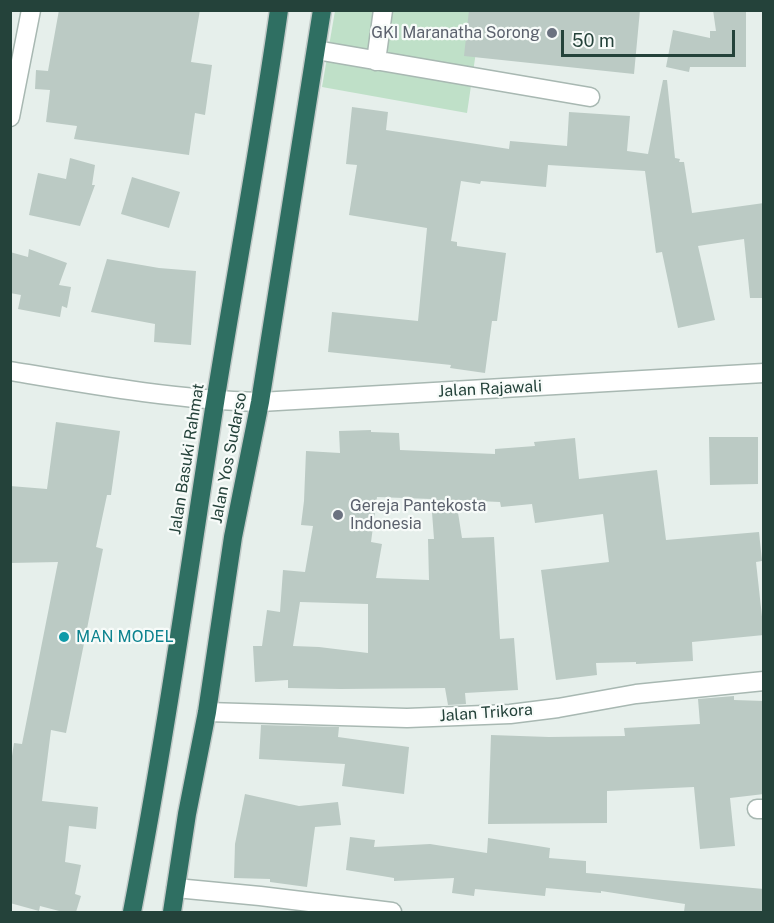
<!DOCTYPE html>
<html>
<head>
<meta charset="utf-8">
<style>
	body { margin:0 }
	#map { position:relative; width:774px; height:923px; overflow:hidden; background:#e6efeb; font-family:"Public Sans",sans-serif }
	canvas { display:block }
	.frame { position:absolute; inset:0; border:12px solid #24423a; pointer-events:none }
	.scale { position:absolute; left:561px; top:30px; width:174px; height:27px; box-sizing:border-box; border:3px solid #24423a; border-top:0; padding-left:8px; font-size:18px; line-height:21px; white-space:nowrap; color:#24423a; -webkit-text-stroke:4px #f7fbf9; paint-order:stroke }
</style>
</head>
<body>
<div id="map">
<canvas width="774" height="923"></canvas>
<div class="frame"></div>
<div class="scale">50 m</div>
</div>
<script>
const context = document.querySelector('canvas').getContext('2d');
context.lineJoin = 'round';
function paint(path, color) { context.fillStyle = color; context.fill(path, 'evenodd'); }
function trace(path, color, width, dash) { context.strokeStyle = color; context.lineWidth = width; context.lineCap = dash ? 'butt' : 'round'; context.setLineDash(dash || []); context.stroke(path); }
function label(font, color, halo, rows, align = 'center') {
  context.font = font + ' "Public Sans",sans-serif'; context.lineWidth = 4.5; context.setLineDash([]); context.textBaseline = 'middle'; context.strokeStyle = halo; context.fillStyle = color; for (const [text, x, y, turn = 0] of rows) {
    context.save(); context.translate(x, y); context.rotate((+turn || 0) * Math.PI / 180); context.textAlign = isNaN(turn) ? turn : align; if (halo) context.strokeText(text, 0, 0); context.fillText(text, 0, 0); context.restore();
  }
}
paint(new Path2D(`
	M335,11H482L467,113L322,87Z`), '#bfe0c8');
paint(new Path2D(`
	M59,10H200L191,62L212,65L205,115L195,113L189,155L74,139L77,126L46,122L50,90L35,89L36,70L48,71Z
	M469,10H640L634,74L464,56Z
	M713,10H746V67H690L689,72L666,67L673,30L710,38V31H716Z
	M663,80H667L675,158L680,159L679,162H684L692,213L764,203V298H750L744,239L698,246L715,320L678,328L662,252L656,253L645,171L548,165L546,187L481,181L480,184L461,181L451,241L457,242V246L506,253L497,321H492L485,373L450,368L451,365L328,352L332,312L418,321L427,228L349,215L357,165L346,164L352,107L388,112L386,130L509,149L510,141L567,146L569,112L630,116L627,151L648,154Z
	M70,158L95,165L92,185H95L80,226L29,215L38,173L66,179Z
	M132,177L180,192L169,228L121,214Z
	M29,249L67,263L59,285L71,287L67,308L62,306L60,317L18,309L21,295L10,293V252L28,257Z
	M107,259L159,268L196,271L191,345L154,342L155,324L91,312Z
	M56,422L120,431L111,495H107L96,547L103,549L66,733L51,730L42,801L98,807L96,829L69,826L65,862L81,865L75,894L81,896L76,912H63L40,906L39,911L10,903V769L14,743L22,744L58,562L10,563V486L47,489Z
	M371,430V432L399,433L400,450L495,454V449L535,446L534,442L575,438L579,479L657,470L666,540L759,532L762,561L756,562L764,635L692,642L693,661L636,664V662L596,663L597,675L556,680L541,570L609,562L603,514L535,523L532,504L501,507L500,502L456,500L462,538L494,537L500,639L514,638L518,690L465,693L466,704L448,705L445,688L341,689L288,688V680L255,682L253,646H262L267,610L280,612L283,570L305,572L313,526L301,525L304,501L306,451L340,453L339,431ZM377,497L431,499L434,539H428L429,580L376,578L382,544L371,542ZM300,602L368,604V653L319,647L293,646Z
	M709,437H758V484L710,485Z
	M734,696V700L764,701V794L730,798L735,846L700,849L694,787L607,791V823L488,824L491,735L549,737L625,736L624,728L700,724L698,699Z
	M261,725L339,727L338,737L409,747L404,794L342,786L345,764L259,759Z
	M245,794L299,806L338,802L341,825L315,827L307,887L270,882V879L234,878L235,844Z
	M350,837L375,840L374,847L430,844L487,853L488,838L550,848L549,858L586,861V873L764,889V912H684L685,904L601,891V893L546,888L545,896L475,889L474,896L452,893L454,878L394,881V878L346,870Z`), '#bbcac4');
const minor = new Path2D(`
	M316,50L590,97
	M376,61L383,10
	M10,117L31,10
	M10,371C93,385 176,400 260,402L764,373
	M207,712L407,718L510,714L558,708L636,694L764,681
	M757,809H764
	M176,888L260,896L392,912`);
const highway = new Path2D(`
	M132,912C164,746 188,577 214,409C235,276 260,144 279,10
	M172,912L187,814L207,712L233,537L260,402L322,10`);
trace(minor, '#a8b8b2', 21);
trace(highway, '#c2cac8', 21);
trace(minor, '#fff', 18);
trace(highway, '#2f6f62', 18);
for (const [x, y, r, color] of [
	[552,33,6,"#6b7280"],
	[338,515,6,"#6b7280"],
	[64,637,6,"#0f9aa8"]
]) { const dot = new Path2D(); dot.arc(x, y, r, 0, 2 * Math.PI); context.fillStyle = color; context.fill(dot); trace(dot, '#f7fbf9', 2); }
label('16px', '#5b616d', '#f7fbf9', [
	["GKI Maranatha Sorong",540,33],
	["Gereja Pantekosta",350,506,"left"],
	["Indonesia",350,524,"left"]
], 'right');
label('16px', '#24423a', '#f7fbf9', [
	["Jalan Rajawali",490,389,-3],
	["Jalan Yos Sudarso",229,458,-79],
	["Jalan Basuki Rahmat",187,459,-81],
	["Jalan Trikora",486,713,-4]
]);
label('16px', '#0d838f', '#f7fbf9', [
	["MAN MODEL",76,637]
], 'left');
</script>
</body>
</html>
